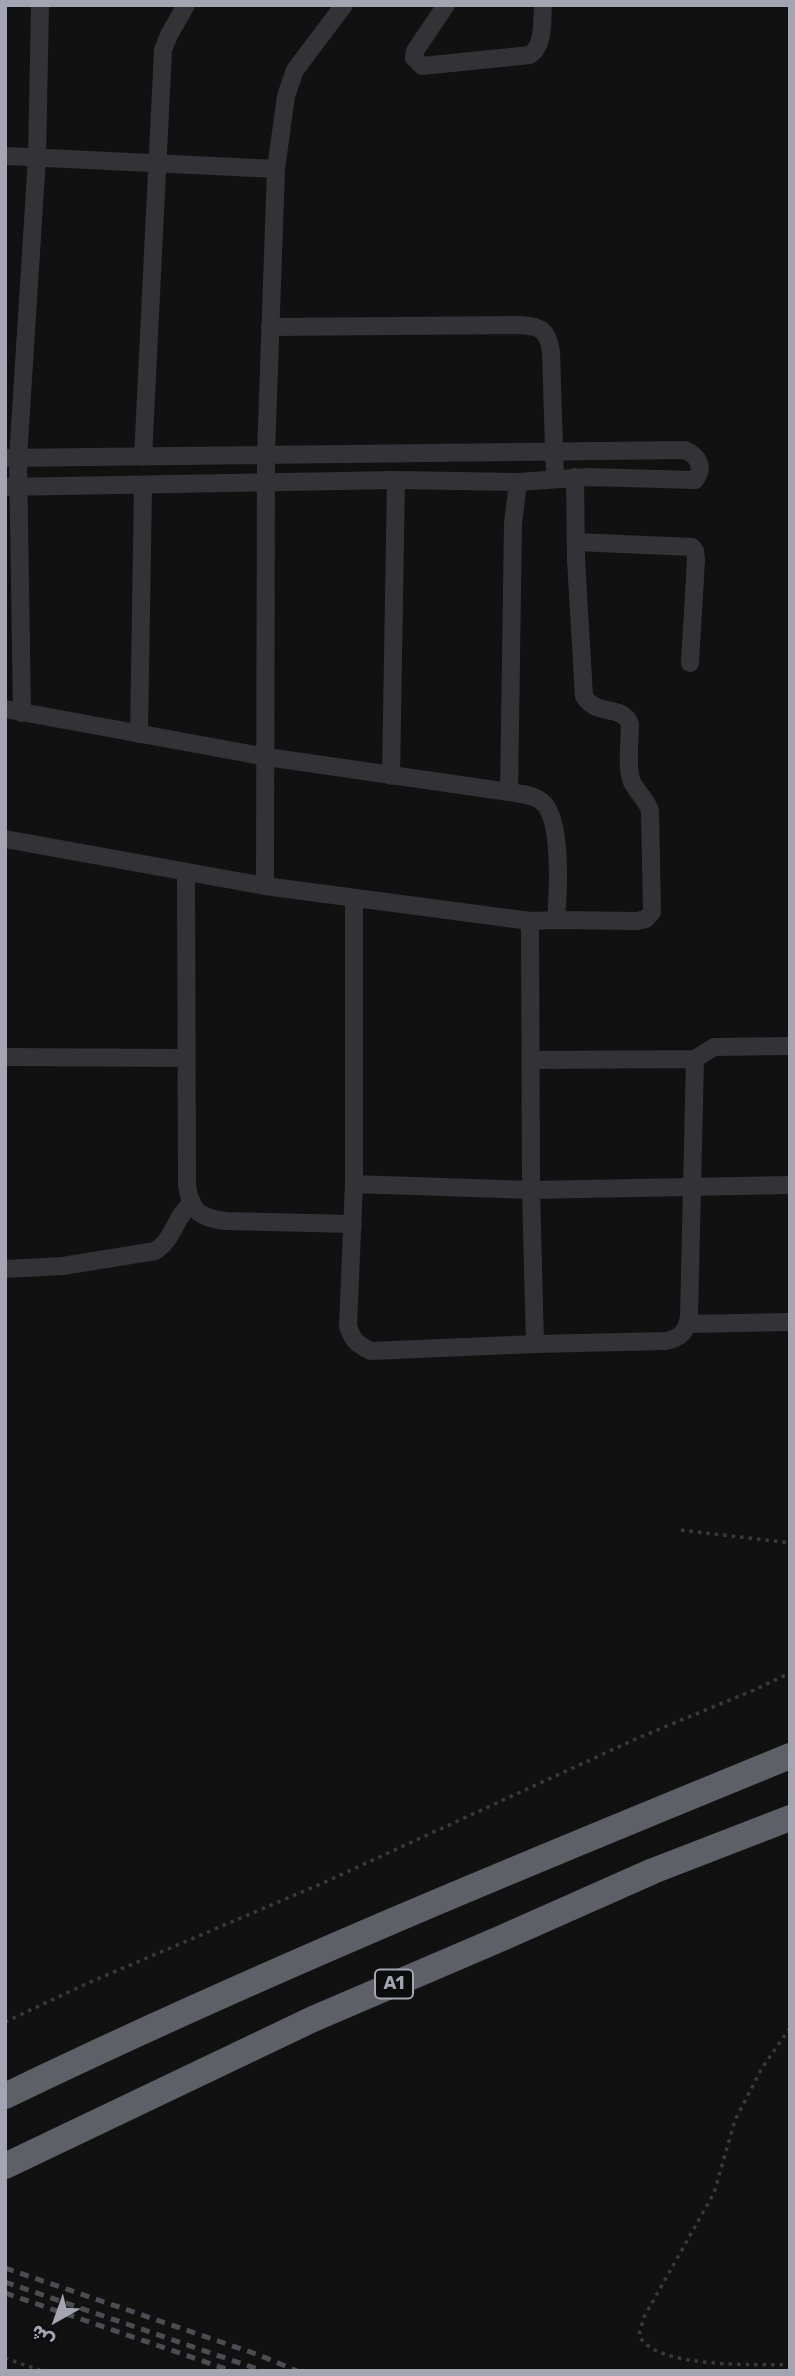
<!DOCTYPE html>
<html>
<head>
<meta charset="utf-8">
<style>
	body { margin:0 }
	#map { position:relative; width:795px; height:2376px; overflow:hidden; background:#111112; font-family:Rubik,Cairo,sans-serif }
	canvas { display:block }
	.frame { position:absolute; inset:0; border:7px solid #a4a4b2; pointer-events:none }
	.north { position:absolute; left:21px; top:2285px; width:70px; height:70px; -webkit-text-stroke:5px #0c0c0d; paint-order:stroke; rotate:220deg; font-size:19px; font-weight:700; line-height:28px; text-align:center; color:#a4a4b2 }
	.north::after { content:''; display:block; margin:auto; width:24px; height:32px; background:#a4a4b2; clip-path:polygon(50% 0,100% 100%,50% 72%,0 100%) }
</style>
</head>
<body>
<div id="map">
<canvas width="795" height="2376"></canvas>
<div class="frame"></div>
<div class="north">ش</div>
</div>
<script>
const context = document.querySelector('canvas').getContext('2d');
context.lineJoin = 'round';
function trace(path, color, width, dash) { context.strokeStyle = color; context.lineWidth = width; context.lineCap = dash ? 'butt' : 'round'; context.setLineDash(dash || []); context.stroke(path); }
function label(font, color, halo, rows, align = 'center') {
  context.font = font + ' Rubik,sans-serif'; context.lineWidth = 6; context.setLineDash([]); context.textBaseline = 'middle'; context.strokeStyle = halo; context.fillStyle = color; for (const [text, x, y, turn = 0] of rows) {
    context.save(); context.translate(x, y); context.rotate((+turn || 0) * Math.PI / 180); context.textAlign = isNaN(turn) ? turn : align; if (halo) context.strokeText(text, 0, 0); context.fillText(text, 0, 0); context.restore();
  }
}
trace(new Path2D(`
	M681,1530L790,1543
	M5,2022L88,1983L323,1883L638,1738L754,1690L790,1673
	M790,2028L762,2068L735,2120L714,2193L644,2317L639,2335C654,2369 756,2364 790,2365
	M5,2358L42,2371`), '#39393e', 3.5, [3.5, 5]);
trace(new Path2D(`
	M446,5L415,51L414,58L422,66L530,55C544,46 542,21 543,5
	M5,156L276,169
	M270,327L519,325C541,326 548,330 551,352L555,479
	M143,457L163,50L169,35L186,5
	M5,458L685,450C698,456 705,467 695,480L589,477L518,482L396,480L5,487
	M576,542L692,547L695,551L696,560L690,663
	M5,709L267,757L509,792C519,794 533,794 541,801C563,816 558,895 556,920L530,921L265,886L5,839
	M22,713L18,458L37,158L40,5
	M139,734L143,486
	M391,776L396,480
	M509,792L513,524L518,482
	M186,872L187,1186C191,1211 200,1218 225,1221L353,1224
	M265,886L266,454L276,169L286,96L295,70L344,5
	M354,900V1184L348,1326C352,1340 358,1345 371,1351L535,1344L666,1341C681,1338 687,1331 689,1316L695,1059
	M556,920L637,921L646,919L652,912L650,811C646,798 638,794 632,782C626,769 630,739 630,724C621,703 597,718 584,696L576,560L575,477
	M530,921L531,1190L535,1344
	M5,1057L186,1058
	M531,1060L695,1059L714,1047L790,1046
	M354,1184L531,1190L790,1185
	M5,1269L63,1266L155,1251C175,1238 174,1218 191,1204
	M688,1324L790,1322`), '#333237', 18);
trace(new Path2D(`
	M5,2096C262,1972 526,1864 790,1756
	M5,2166L313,2019L502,1938L653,1871L790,1818`), '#5f5f68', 26);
trace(new Path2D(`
	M5,2268L259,2355L297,2371
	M5,2282L263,2371
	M5,2293L232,2371`), '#4c4c52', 5, [9, 7]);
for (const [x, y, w] of [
	[394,1984,38]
]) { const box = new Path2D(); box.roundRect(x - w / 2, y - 14.5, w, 29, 5); context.fillStyle = '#0c0c0d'; context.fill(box); trace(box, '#a4a4b2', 2); }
label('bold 18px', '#a4a4b2', null, [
	["A1",394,1984]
]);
</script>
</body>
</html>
